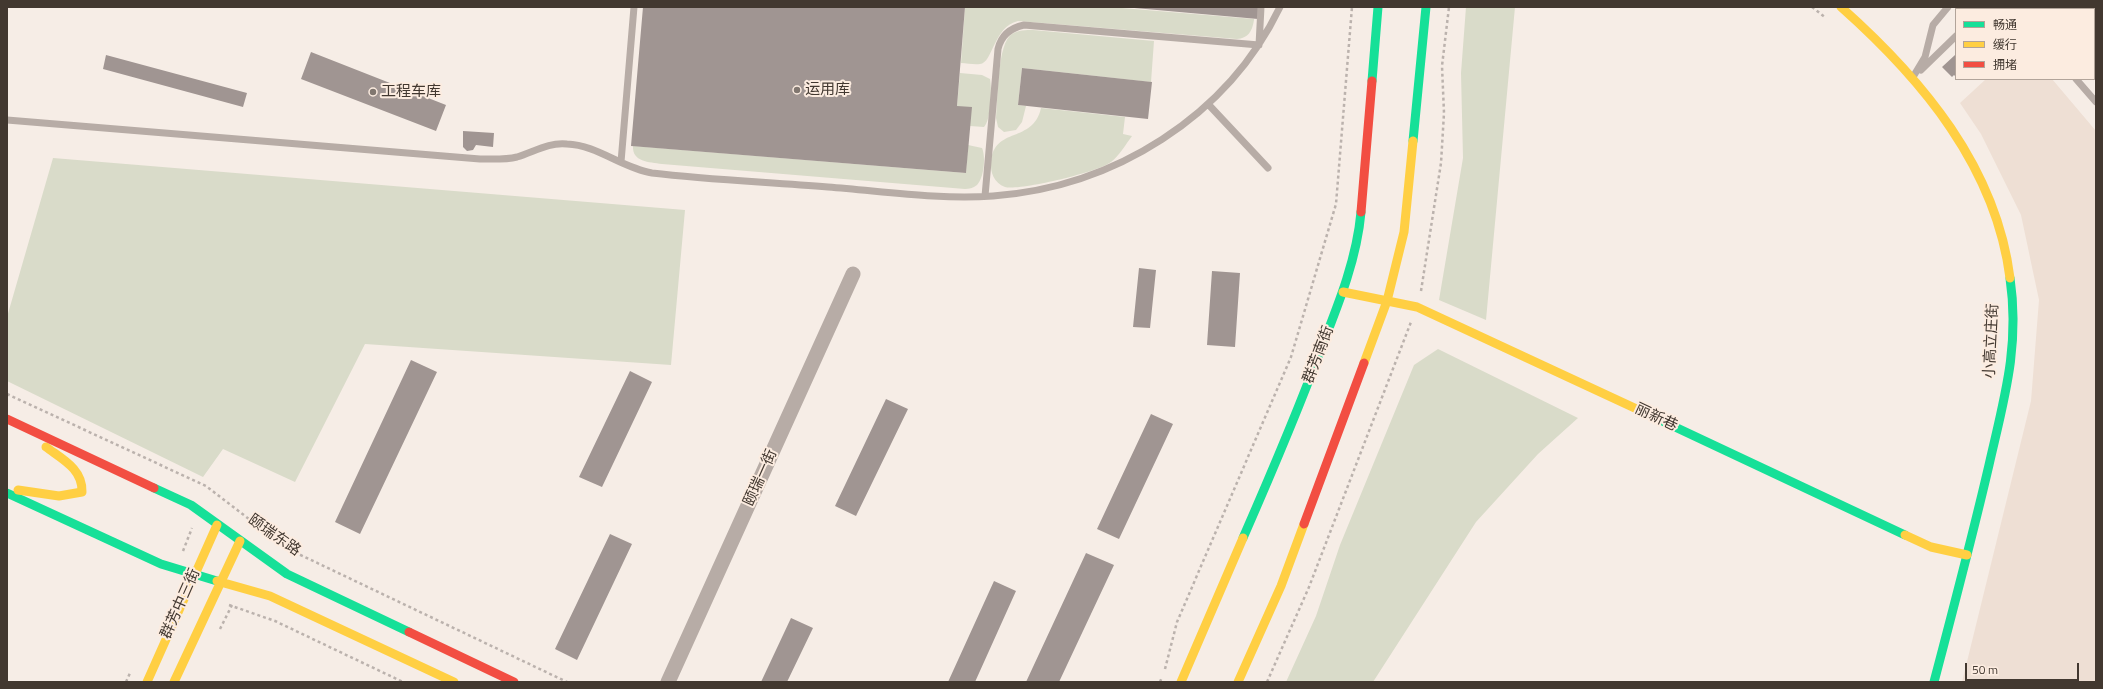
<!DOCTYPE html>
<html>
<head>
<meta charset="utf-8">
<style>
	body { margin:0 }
	#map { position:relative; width:2103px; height:689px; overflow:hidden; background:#f6ede6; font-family:"Titillium Web","Noto Sans SC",sans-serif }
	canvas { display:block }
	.frame { position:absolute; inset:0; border:8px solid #423830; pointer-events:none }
	.legend { position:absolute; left:1955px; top:8px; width:140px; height:72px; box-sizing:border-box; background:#fcece0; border:1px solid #b2a49a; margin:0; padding:5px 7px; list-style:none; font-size:12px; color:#423830 }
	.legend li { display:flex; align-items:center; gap:8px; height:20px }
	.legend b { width:20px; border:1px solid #b2a49a }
	.scale { position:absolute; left:1965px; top:663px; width:114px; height:18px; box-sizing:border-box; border:2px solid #423830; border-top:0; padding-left:5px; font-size:12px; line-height:14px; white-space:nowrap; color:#423830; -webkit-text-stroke:3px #fcece0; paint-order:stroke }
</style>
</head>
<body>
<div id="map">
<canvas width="2103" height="689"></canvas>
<div class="frame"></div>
<ul class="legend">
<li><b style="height:5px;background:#16e098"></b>畅通</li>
<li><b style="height:5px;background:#ffcf43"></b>缓行</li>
<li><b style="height:5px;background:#f24e42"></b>拥堵</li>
</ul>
<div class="scale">50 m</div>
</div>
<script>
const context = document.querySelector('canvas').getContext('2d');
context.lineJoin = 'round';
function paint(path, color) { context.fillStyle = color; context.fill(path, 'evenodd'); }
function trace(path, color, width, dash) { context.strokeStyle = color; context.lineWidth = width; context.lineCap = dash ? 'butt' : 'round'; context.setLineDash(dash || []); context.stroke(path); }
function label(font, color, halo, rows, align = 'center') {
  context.font = font + ' "Titillium Web","Noto Sans SC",sans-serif'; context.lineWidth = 4; context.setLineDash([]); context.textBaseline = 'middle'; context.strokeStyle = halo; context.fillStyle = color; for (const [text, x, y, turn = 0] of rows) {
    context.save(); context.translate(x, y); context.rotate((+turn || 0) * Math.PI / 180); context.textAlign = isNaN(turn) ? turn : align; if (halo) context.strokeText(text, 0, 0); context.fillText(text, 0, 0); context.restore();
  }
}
paint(new Path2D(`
	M1986,79H2052L2096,131V682H1962L2031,401L2039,300L2021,215L1981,134L1960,103Z`), '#eedfd4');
paint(new Path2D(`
	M965,7H1110L1254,19V20C1252,32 1248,38 1237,39L1018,21C993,27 993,63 980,64C974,65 967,63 961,63Z
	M1466,7H1515L1486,320L1439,300L1463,158L1461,73Z
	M1033,30L1154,41L1151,82L1022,68L1018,105L1026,106L1022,122L1016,130L1004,132L998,127L996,118C998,100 997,43 1012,34C1018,30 1026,30 1033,30Z
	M960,73L982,75L990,79C992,88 991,121 984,127L970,126L957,106Z
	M1041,108L1125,117L1123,134L1132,136C1126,144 1119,156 1111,162C1099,172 1019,191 1005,187C994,183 990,172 991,162C994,126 1033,144 1041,108Z
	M968,145L982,148C986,157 984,178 977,185C973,188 969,189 965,189L662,164C649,162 632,162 633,146L966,173Z
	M53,158L685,210L671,365L365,344L295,482L223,449L203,477L7,381V317Z
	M1438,349L1578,418L1538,454L1476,522L1373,682H1286L1316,616L1340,545L1414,365Z`), '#d9dbc9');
paint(new Path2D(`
	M643,7H965L957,106L972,107L966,173L631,146Z
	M1123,7H1259L1258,19Z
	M311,52L446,105L436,131L301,79Z
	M106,55L247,93L243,107L103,69Z
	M1955,55L1956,77L1954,75L1952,77L1942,67Z
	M1022,68L1152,82L1148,119L1018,105Z
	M463,131L494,133L493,147L476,145L473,150L467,151L463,147Z
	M1139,268L1156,270L1150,328L1133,327Z
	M1212,271L1240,273L1235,347L1207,345Z
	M411,360L437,372L360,534L335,522Z
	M630,371L652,382L602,487L579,477Z
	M886,399L908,409L856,516L835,506Z
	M1151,414L1173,424L1119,539L1097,529Z
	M610,534L632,544L577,660L555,649Z
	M1086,553L1114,565L1059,682H1026Z
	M994,581L1016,591L975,682H948Z
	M791,618L813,628L787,682H761Z`), '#a09592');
trace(new Path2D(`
	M1812,7L1826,18
	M1421,291L1441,163L1444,113L1442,66L1449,7
	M7,394L206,486L288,549L567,682
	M183,551L192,528
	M229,605L275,621L403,682
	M220,629L232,605
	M1165,669L1177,622L1291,357L1336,204L1352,7
	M126,682L130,673
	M1160,682L1162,677
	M1267,682L1309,587L1411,322`), '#bbb2ad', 2.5, [3, 3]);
trace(new Path2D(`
	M2014,7L2016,9
	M1984,9L1986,7
	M1921,70L1956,36
	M1913,77L1925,57L1933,25L1948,7
	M2076,79L2096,102
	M1208,104L1268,168
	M7,120L480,159C492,159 505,160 517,157C534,152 548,142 567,144C597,145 622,168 652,173C710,180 769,182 828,187C882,191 939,200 993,196C1114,187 1227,117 1280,7
	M621,162L634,7
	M985,196L998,49C1001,36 1010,28 1024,25L1259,45L1261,7`), '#b7aca6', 7);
trace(new Path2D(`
	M668,682L853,274`), '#b7aca6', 15);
trace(new Path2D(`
	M1372,81L1378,7
	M1413,141L1426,7
	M1641,411L1905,535
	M154,488L191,505L287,574L409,632
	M7,493L161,564L217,581
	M1243,538C1271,474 1298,411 1322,346C1339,303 1357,258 1361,212
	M1934,682C1953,610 1972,538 1989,465C2004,399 2020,347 2010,278`), '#16e098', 9);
trace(new Path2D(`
	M1841,7C1922,79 1996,167 2010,278
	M1343,292L1417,307L1641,411
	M1364,363L1387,301L1404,232L1413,141
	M18,490L59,496L82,492C83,469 62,459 46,447
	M1905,535L1931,547L1967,555
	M217,581L270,596L454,682
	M147,682L217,525
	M174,682L240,541
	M1181,682L1243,538
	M1238,682L1281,586L1304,524`), '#ffcf43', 9);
trace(new Path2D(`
	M1361,212L1372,81
	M7,419L154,488
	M1304,524L1364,363
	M409,632L514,682`), '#f24e42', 9);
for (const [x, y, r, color] of [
	[797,90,4,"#817770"],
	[373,92,4,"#817770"]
]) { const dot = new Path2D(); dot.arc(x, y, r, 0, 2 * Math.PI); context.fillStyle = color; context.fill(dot); trace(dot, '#fcece0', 1.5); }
label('15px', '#423830', '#fcece0', [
	["运用库",805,90],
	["工程车库",381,92]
], 'left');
label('15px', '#423830', '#fcece0', [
	["小高立庄街",1992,341,-87],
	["群芳南街",1319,355,-69],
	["丽新巷",1656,418,25],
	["颐瑞一街",761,478,-66],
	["颐瑞东路",274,536,35],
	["群芳中三街",181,604,-66]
]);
</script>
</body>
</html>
